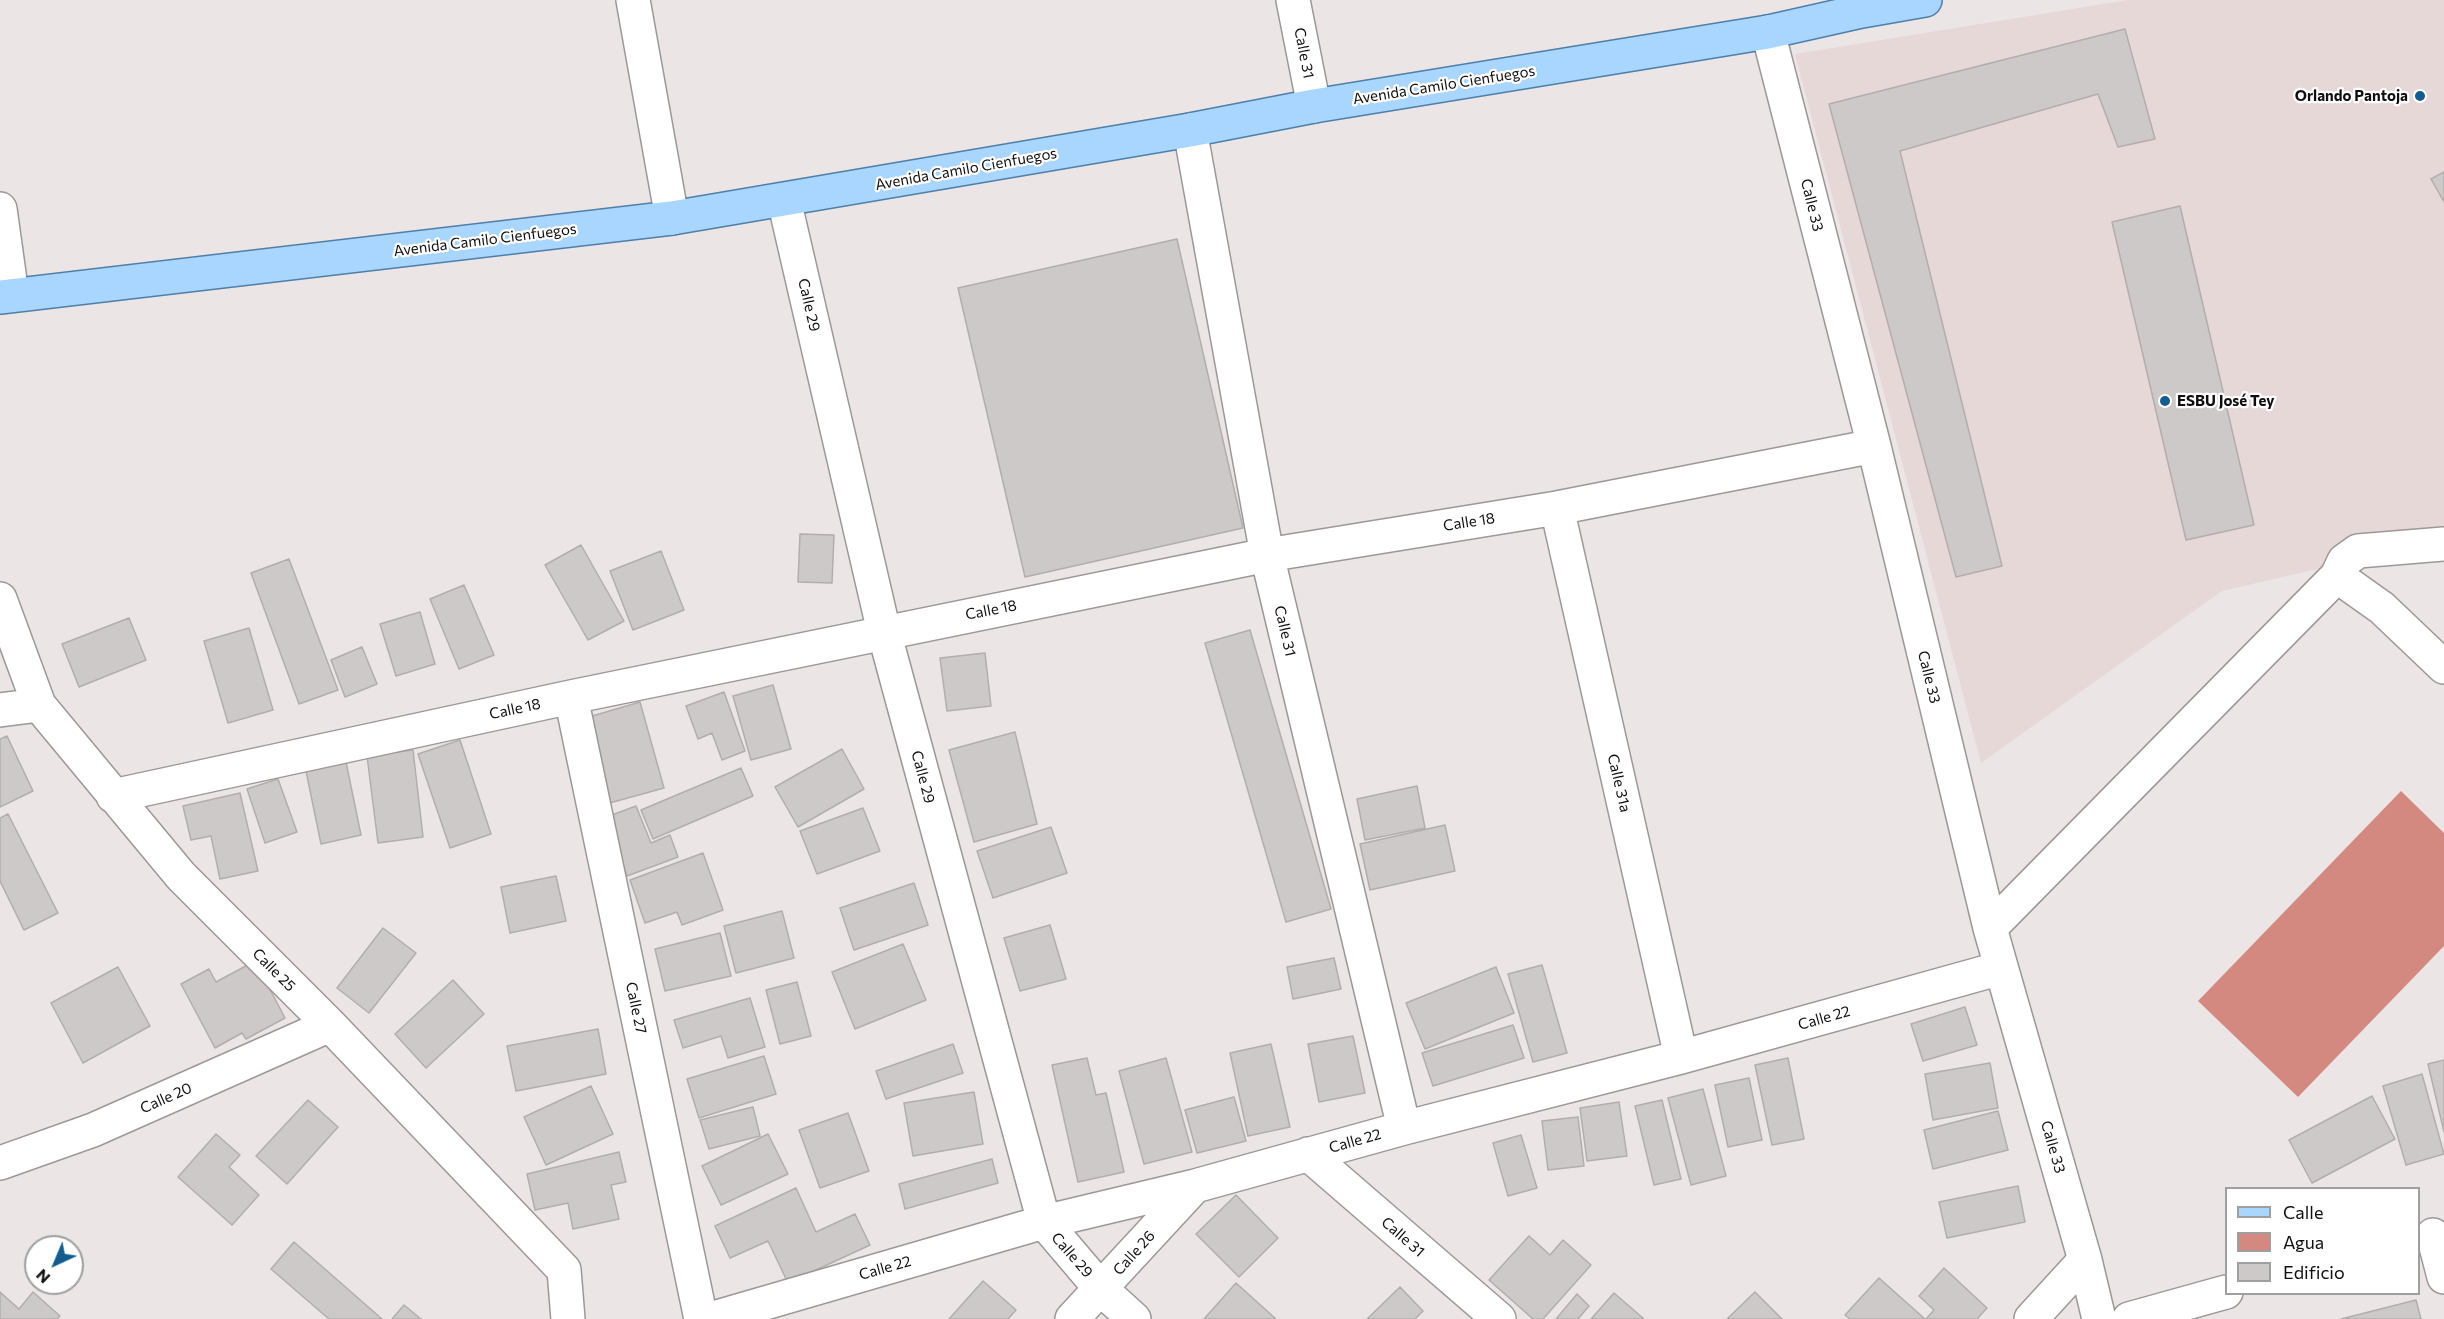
<!DOCTYPE html>
<html>
<head>
<meta charset="utf-8">
<style>
	body { margin:0 }
	#map { position:relative; width:2444px; height:1319px; overflow:hidden; background:#ebe6e5; font-family:Commissioner,sans-serif }
	canvas { display:block }
	.legend { position:absolute; left:2225px; top:1187px; width:195px; height:108px; box-sizing:border-box; background:#fff; border:2px solid #9f9f9f; margin:0; padding:8px 10px; list-style:none; font-size:18px; color:#100f0f }
	.legend li { display:flex; align-items:center; gap:12px; height:30px }
	.legend b { width:30px; border:2px solid #9f9f9f }
	.north { position:absolute; left:24px; top:1235px; width:60px; height:60px; box-sizing:border-box; background:#fff; border:2px solid #9f9f9f; border-radius:50%; rotate:224deg; font-size:16px; font-weight:700; line-height:24px; text-align:center; color:#100f0f }
	.north::after { content:''; display:block; margin:auto; width:21px; height:27px; background:#145c90; clip-path:polygon(50% 0,100% 100%,50% 72%,0 100%) }
</style>
</head>
<body>
<div id="map">
<canvas width="2444" height="1319"></canvas>
<ul class="legend">
<li><b style="height:8px;background:#a8d6fe"></b>Calle</li>
<li><b style="height:16px;background:#d38980"></b>Agua</li>
<li><b style="height:16px;background:#cec9c9"></b>Edificio</li>
</ul>
<div class="north">N</div>
</div>
<script>
const context = document.querySelector('canvas').getContext('2d');
context.lineJoin = 'round';
function paint(path, color) { context.fillStyle = color; context.fill(path, 'evenodd'); }
function trace(path, color, width, dash) { context.strokeStyle = color; context.lineWidth = width; context.lineCap = dash ? 'butt' : 'round'; context.setLineDash(dash || []); context.stroke(path); }
function label(font, color, halo, rows, align = 'center') {
  context.font = font + ' Commissioner,sans-serif'; context.lineWidth = 4.5; context.setLineDash([]); context.textBaseline = 'middle'; context.strokeStyle = halo; context.fillStyle = color; for (const [text, x, y, turn = 0] of rows) {
    context.save(); context.translate(x, y); context.rotate((+turn || 0) * Math.PI / 180); context.textAlign = isNaN(turn) ? turn : align; if (halo) context.strokeText(text, 0, 0); context.fillText(text, 0, 0); context.restore();
  }
}
paint(new Path2D(`
	M2128,0H2444V540L2222,591L1981,763L1795,54Z`), '#e6d8d6');
paint(new Path2D(`
	M2401,791L2444,833V946L2298,1097L2198,1001Z`), '#d38980');
const building = new Path2D(`
	M2125,29L2155,139L2118,147L2098,94L1900,151L2002,566L1956,577L1829,104Z
	M2444,172V202L2431,179Z
	M2180,206L2254,525L2186,540L2112,222Z
	M1177,239L1243,528L1025,577L958,288Z
	M800,534L834,535L832,583L798,582Z
	M581,545L624,621L588,640L545,565Z
	M661,551L684,610L633,630L610,571Z
	M289,559L338,690L299,704L251,573Z
	M464,585L494,655L459,669L430,599Z
	M420,612L435,664L396,676L380,624Z
	M129,618L146,660L79,687L62,644Z
	M249,628L273,710L228,723L204,641Z
	M1250,630L1331,909L1286,922L1205,643Z
	M362,647L377,684L345,697L331,660Z
	M985,653L991,706L947,711L940,658Z
	M773,685L791,749L751,760L733,696Z
	M724,692L745,751L722,760L712,733L698,739L686,706Z
	M640,702L664,788L606,804L582,719Z
	M1015,732L1037,824L974,842L949,750Z
	M7,736L33,791L0,807V739Z
	M460,740L491,834L450,848L418,754Z
	M842,749L864,789L798,827L775,787Z
	M413,750L423,837L378,843L367,756Z
	M346,762L361,835L321,844L306,771Z
	M741,768L753,796L653,839L641,810Z
	M278,779L297,832L265,843L247,789Z
	M1417,786L1425,828L1365,840L1357,799Z
	M240,793L258,871L220,879L211,836L191,840L183,806Z
	M636,806L651,843L670,835L678,857L627,876L604,818Z
	M863,808L880,851L817,874L800,831Z
	M8,814L58,913L24,930L0,881V818Z
	M1445,825L1455,871L1370,890L1360,844Z
	M1051,827L1067,873L993,898L977,851Z
	M703,853L723,910L682,925L677,912L645,923L630,880Z
	M556,876L566,921L510,933L501,887Z
	M914,883L928,925L854,950L840,908Z
	M782,911L794,958L736,973L724,926Z
	M1050,925L1066,979L1020,991L1004,938Z
	M383,928L416,953L369,1013L337,988Z
	M720,933L731,976L665,991L655,949Z
	M903,944L926,1000L855,1029L832,972Z
	M1334,958L1341,989L1293,999L1287,967Z
	M255,961L285,1018L246,1039L242,1033L215,1048L181,984L209,969L216,982Z
	M1542,965L1567,1053L1533,1062L1508,974Z
	M118,967L150,1026L83,1063L51,1003Z
	M1496,967L1514,1013L1425,1049L1406,1003Z
	M453,980L484,1014L426,1068L395,1034Z
	M797,982L811,1036L780,1044L766,990Z
	M750,998L765,1047L728,1058L721,1036L683,1048L674,1020Z
	M1965,1007L1977,1045L1923,1061L1911,1024Z
	M1513,1025L1524,1058L1433,1086L1422,1053Z
	M598,1029L606,1074L516,1091L507,1046Z
	M1353,1036L1365,1093L1319,1102L1308,1044Z
	M953,1044L963,1073L886,1099L876,1071Z
	M1271,1044L1290,1127L1248,1136L1230,1053Z
	M764,1056L776,1094L699,1118L687,1079Z
	M1087,1058L1096,1095L1106,1093L1124,1172L1078,1182L1052,1065Z
	M1166,1058L1192,1152L1144,1164L1119,1071Z
	M1788,1058L1804,1139L1772,1145L1755,1065Z
	M2444,1060V1132L2428,1064Z
	M1990,1063L1998,1108L1933,1120L1925,1074Z
	M2422,1074L2444,1154L2406,1165L2383,1086Z
	M1749,1078L1762,1140L1728,1147L1715,1085Z
	M591,1086L613,1134L546,1165L524,1117Z
	M1703,1089L1726,1176L1691,1185L1668,1098Z
	M974,1092L983,1144L913,1156L904,1103Z
	M2372,1096L2395,1139L2312,1183L2289,1140Z
	M1234,1097L1246,1141L1197,1153L1185,1110Z
	M308,1100L338,1127L287,1184L256,1156Z
	M1662,1100L1681,1179L1654,1185L1635,1106Z
	M1619,1102L1627,1156L1587,1161L1580,1108Z
	M753,1107L760,1136L709,1149L700,1120Z
	M1998,1111L2008,1150L1933,1169L1924,1130Z
	M848,1113L869,1171L820,1188L799,1130Z
	M1578,1117L1584,1166L1548,1170L1542,1121Z
	M216,1134L240,1155L229,1167L259,1195L232,1225L178,1177Z
	M768,1134L788,1174L721,1205L702,1166Z
	M1521,1135L1537,1188L1508,1196L1493,1143Z
	M619,1152L626,1182L611,1185L619,1219L573,1229L568,1203L535,1210L527,1174Z
	M992,1159L998,1183L905,1209L899,1184Z
	M2018,1186L2025,1222L1947,1238L1939,1202Z
	M796,1188L816,1232L855,1214L870,1245L788,1283L768,1241L730,1258L715,1226Z
	M1236,1195L1278,1238L1239,1277L1196,1234Z
	M1529,1236L1550,1255L1563,1240L1591,1265L1543,1319H1533L1489,1280Z
	M294,1242L382,1319H329L271,1269Z
	M1944,1268L1987,1308L1977,1319H1926L1934,1310L1919,1296Z
	M1879,1278L1925,1319H1850L1845,1315Z
	M983,1281L1016,1310L1008,1319H949Z
	M1236,1283L1276,1319H1204Z
	M1400,1287L1423,1311L1415,1319H1367Z
	M0,1292L19,1309L33,1292L60,1316L57,1319H0Z
	M1755,1292L1782,1319H1727Z
	M1614,1293L1644,1319H1591Z
	M1577,1294L1589,1306L1578,1319H1556Z
	M2416,1300L2421,1319H2341Z
	M404,1305L421,1319H392Z`);
paint(building, '#cec9c9');
trace(building, '#b2aead', 1.5);
const minor = new Path2D(`
	M633,0L672,218
	M1293,0L1314,106
	M1768,32L1874,446L1990,928L2085,1260L2099,1319
	M1190,130L1267,555L1404,1128
	M784,200L884,632L1044,1222L1101,1289L1134,1319
	M0,209L12,295
	M1557,508L1681,1057
	M2337,576L2344,561L2358,551L2444,544
	M0,599L39,705L181,876L330,1025L564,1270L568,1319
	M571,697L701,1319
	M0,710L39,705
	M113,796L571,697L1267,555L1557,508L1874,446
	M1990,928L2337,576L2382,608L2444,667
	M1308,1154L1499,1319
	M0,1163L93,1130L330,1025
	M2433,1235L2444,1277
	M710,1319L1044,1222L1195,1186L1404,1128L1681,1057L2001,968
	M1072,1319L1195,1186
	M2031,1319L2085,1260
	M2129,1319L2226,1292`);
const major = new Path2D(`
	M0,297L672,218L1190,130L1314,106L1768,32L1862,11L1925,0`);
trace(minor, '#9d9897', 36);
trace(major, '#4d7faa', 36);
trace(minor, '#fff', 33);
trace(major, '#a8d6fe', 33);
for (const [x, y, r, color] of [
	[2420,96,6,"#145c90"],
	[2165,401,6,"#145c90"]
]) { const dot = new Path2D(); dot.arc(x, y, r, 0, 2 * Math.PI); context.fillStyle = color; context.fill(dot); trace(dot, '#fff', 2); }
label('15px', '#100f0f', '#fff', [
	["Calle 31",1304,53,79],
	["Avenida Camilo Cienfuegos",1444,85,-9],
	["Avenida Camilo Cienfuegos",966,169,-10],
	["Calle 33",1812,205,76],
	["Avenida Camilo Cienfuegos",485,240,-7],
	["Calle 29",809,305,77],
	["Calle 18",1469,522,-9],
	["Calle 18",991,610,-11],
	["Calle 31",1285,631,77],
	["Calle 33",1929,677,76],
	["Calle 18",515,709,-12],
	["Calle 29",923,777,75],
	["Calle 31a",1619,783,77],
	["Calle 25",274,970,45],
	["Calle 27",636,1008,78],
	["Calle 22",1824,1018,-16],
	["Calle 20",166,1098,-24],
	["Calle 22",1355,1141,-16],
	["Calle 33",2053,1147,74],
	["Calle 31",1403,1237,41],
	["Calle 26",1134,1253,-48],
	["Calle 29",1072,1255,49],
	["Calle 22",885,1268,-16]
]);
label('bold 15px', '#100f0f', '#fff', [
	["Orlando Pantoja",2408,96],
	["ESBU José Tey",2177,401,"left"]
], 'right');
</script>
</body>
</html>
